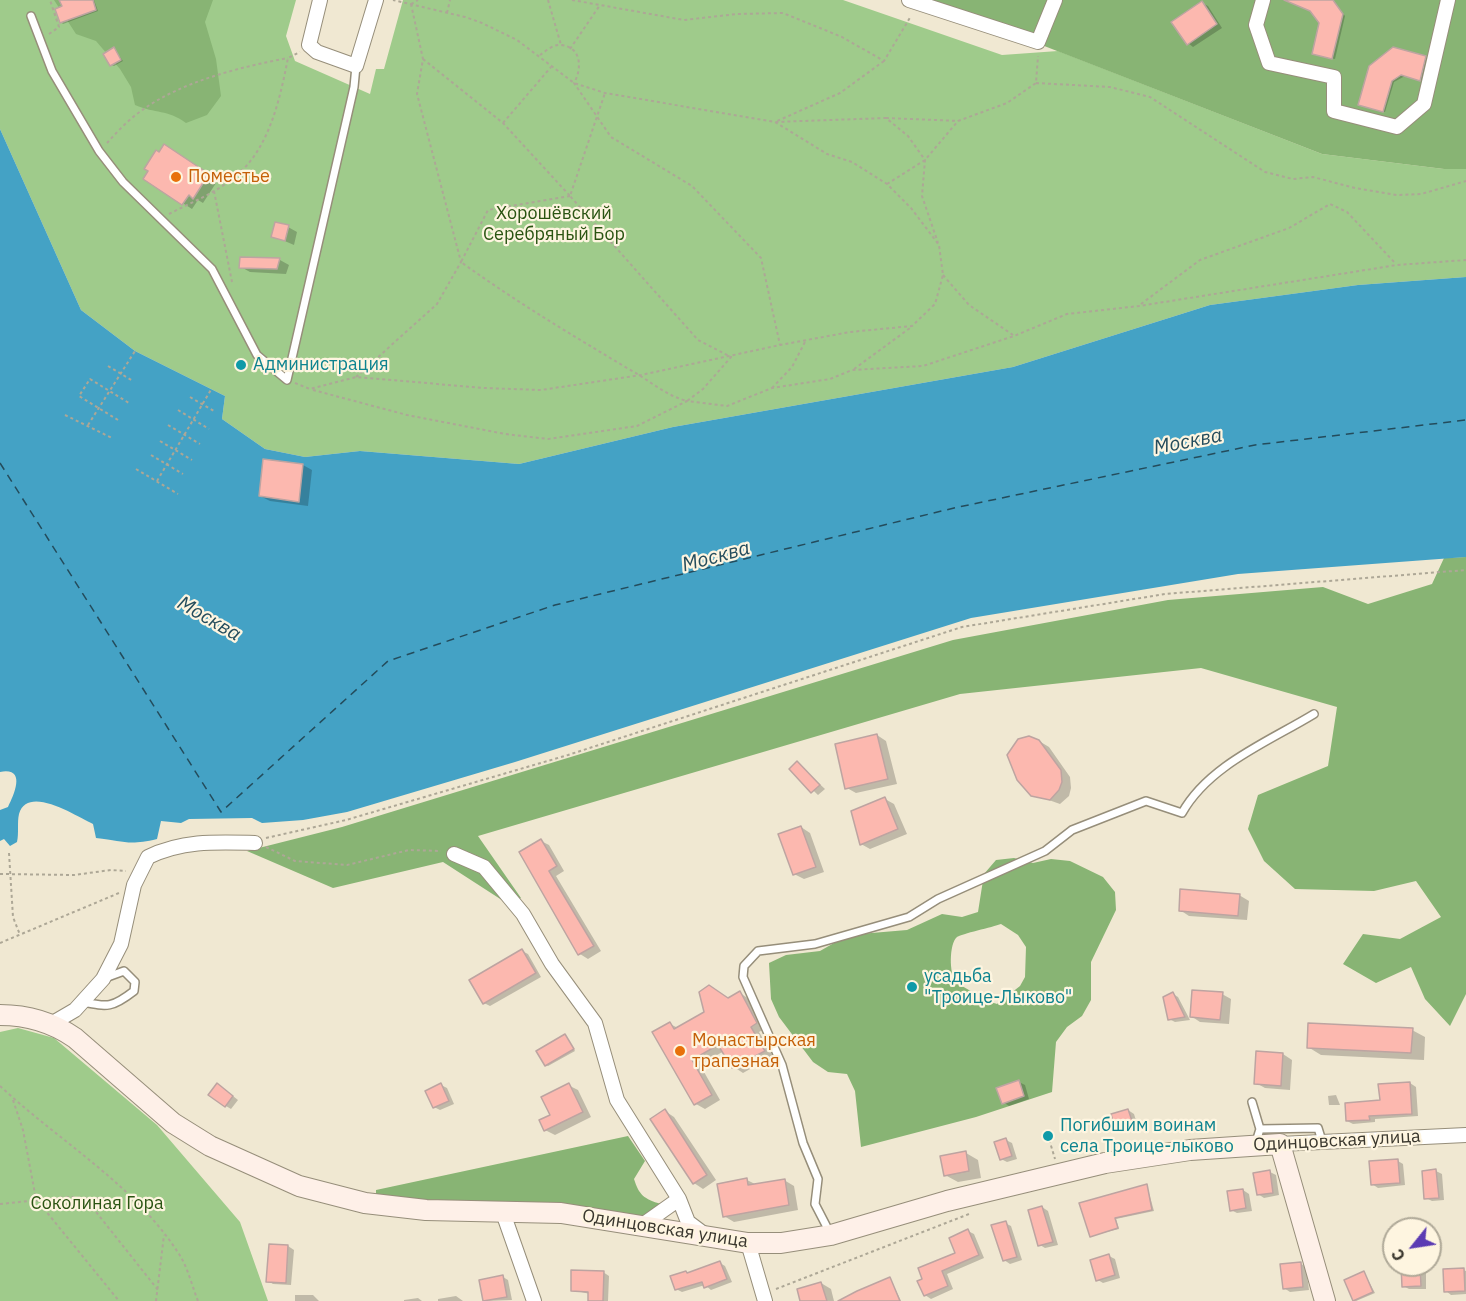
<!DOCTYPE html>
<html>
<head>
<meta charset="utf-8">
<style>
	body { margin:0 }
	#map { position:relative; width:1466px; height:1301px; overflow:hidden; background:#f0e8d2; font-family:"IBM Plex Sans",sans-serif }
	canvas { display:block }
	.north { position:absolute; left:1382px; top:1217px; width:60px; height:60px; box-sizing:border-box; background:#fef5e0; border:2px solid #afa998; border-radius:50%; rotate:240deg; font-size:16px; font-weight:700; line-height:24px; text-align:center; color:#39362d }
	.north::after { content:''; display:block; margin:auto; width:21px; height:27px; background:#5b3bb3; clip-path:polygon(50% 0,100% 100%,50% 72%,0 100%) }
</style>
</head>
<body>
<div id="map">
<canvas width="1466" height="1301"></canvas>
<div class="north">С</div>
</div>
<script>
const context = document.querySelector('canvas').getContext('2d');
context.lineJoin = 'round';
function paint(path, color) { context.fillStyle = color; context.fill(path, 'evenodd'); }
function trace(path, color, width, dash) { context.strokeStyle = color; context.lineWidth = width; context.lineCap = dash ? 'butt' : 'round'; context.setLineDash(dash || []); context.stroke(path); }
function label(font, color, halo, rows, align = 'center') {
  context.font = font + ' "IBM Plex Sans",sans-serif'; context.lineWidth = 4.5; context.setLineDash([]); context.textBaseline = 'middle'; context.strokeStyle = halo; context.fillStyle = color; for (const [text, x, y, turn = 0] of rows) {
    context.save(); context.translate(x, y); context.rotate((+turn || 0) * Math.PI / 180); context.textAlign = isNaN(turn) ? turn : align; if (halo) context.strokeText(text, 0, 0); context.fillText(text, 0, 0); context.restore();
  }
}
paint(new Path2D(`
	M0,0H296L286,36L295,61L370,94L376,69H384L403,0H843L1002,55L1058,51L1322,154L1444,169H1466V277L1358,285L1210,305L1013,367L673,427L519,464L360,451L305,457L265,449L222,419L225,396L135,351L81,310L0,129Z
	M18,1028L54,1038L157,1125L240,1222L268,1301H0V1032Z`), '#9fcb8b');
paint(new Path2D(`
	M54,0H213L205,22L216,59L221,96L207,115L186,123C167,109 156,114 135,105L131,87L120,69L96,41L76,34Z
	M926,0H1466V169H1444L1322,154Z
	M1466,557V994L1450,1026L1425,999L1411,967L1376,983L1343,964L1363,934L1400,939L1441,917L1416,881L1374,891L1295,889L1264,861L1248,829L1258,795L1328,766L1337,707L1201,668L960,694L478,836L521,898L508,904L443,862L333,888L247,851L342,827L953,640L1168,600L1323,587L1368,604L1432,584L1444,558Z
	M1014,858L1033,863L1051,859L1070,861L1103,877L1115,892L1116,910L1091,962V1000L1082,1016L1067,1027L1056,1042L1052,1092L976,1117L861,1147L855,1091L847,1074L828,1072L813,1062L779,1017L771,999L769,963L786,955L820,951L848,935L907,930L942,914L962,917L978,912L984,874L996,860ZM1001,924L1018,935L1026,947L1025,977L1020,986L997,1004C992,1003 959,985 956,982C949,974 949,944 957,937C961,934 993,927 1001,924Z
	M628,1136L645,1161L634,1179C639,1195 644,1199 661,1204L649,1216L623,1217L565,1205L511,1202L435,1205L376,1199V1190Z`), '#88b474');
paint(new Path2D(`
	M0,129L81,310L135,351L225,396L222,419L265,449L305,457L360,451L519,464L673,427L1013,367L1210,305L1358,285L1466,277V557L1238,574L971,618L515,762L347,812L303,820L262,823L252,818L189,819L181,823L161,821L157,839C128,846 124,841 96,838L93,824C77,817 28,784 19,814C17,822 19,833 17,842L10,846L4,839L0,841V810L8,807C15,793 26,767 0,772Z`), '#44a2c5');
paint(new Path2D(`
	M61,0H94L98,11L63,24L61,22L64,7Z
	M1288,0H1333L1345,16L1335,59L1316,55L1321,22L1312,11Z
	M1202,3L1208,6L1222,28L1193,47L1188,43Z
	M114,49L123,61L114,66L111,65Z
	M1425,57L1428,59L1423,81L1405,76L1394,82L1385,112L1362,105L1370,67Z
	M174,152L218,180L203,203L198,200L192,209L145,179L160,154Z
	M288,227L297,232L294,245L273,236Z
	M241,258L280,260L289,265L286,274L250,272L241,267Z
	M303,465L312,470L308,506L270,501L260,496Z
	M877,735L886,741L897,784L856,793L847,788Z
	M1039,741L1049,747L1070,777L1071,788L1069,796L1060,804L1032,794Z
	M797,763L825,789L818,795L791,769Z
	M885,799L894,804L907,834L870,849L861,844Z
	M801,827L810,833L824,872L804,879L794,874Z
	M541,841L549,845L564,871L556,876L601,951L588,959L580,954L521,852Z
	M1239,895L1249,901L1247,920L1189,916L1180,910Z
	M522,951L528,954L541,977L490,1006L484,1003Z
	M740,993L749,999L766,1028L759,1032L773,1056L743,1073L734,1067L724,1051L700,1065L720,1100L705,1109L696,1104L670,1024L678,1028Z
	M1173,994L1178,997L1190,1020L1175,1022L1169,1019Z
	M1222,994L1231,999L1229,1024L1200,1022L1191,1016Z
	M1412,1030L1425,1037L1424,1060L1321,1055L1308,1047Z
	M565,1035L575,1051L548,1066L546,1065Z
	M1283,1054L1292,1060L1290,1090L1265,1088L1256,1083Z
	M1019,1082L1025,1085L1029,1099L1009,1106L1003,1102Z
	M1410,1083L1416,1087L1418,1116L1375,1119V1122L1353,1124L1347,1121Z
	M441,1085L447,1088L454,1104L440,1110L434,1107Z
	M568,1085L578,1090L591,1117L555,1135L545,1130Z
	M223,1088L238,1100L231,1109L226,1106Z
	M1336,1095L1340,1105H1329L1328,1096Z
	M1128,1110L1134,1114L1138,1127L1123,1132L1117,1128Z
	M665,1111L674,1117L716,1180L703,1189L694,1183Z
	M1006,1140L1012,1143L1017,1159L1007,1162L1001,1159Z
	M966,1153L978,1160L981,1178L958,1182L945,1175Z
	M1398,1161L1403,1164L1405,1185L1378,1188L1372,1184Z
	M1436,1171L1442,1174L1444,1200L1432,1201L1426,1198Z
	M1270,1172L1276,1175L1279,1195L1264,1198L1258,1194Z
	M747,1180L757,1185L784,1180L794,1186L798,1210L734,1222L724,1216Z
	M1147,1186L1154,1211L1116,1219L1119,1229L1091,1236Z
	M1243,1190L1249,1194L1252,1211L1237,1213L1231,1210Z
	M1042,1207L1048,1211L1058,1245L1045,1248L1040,1245Z
	M1005,1223L1011,1226L1022,1260L1010,1264L1004,1260Z
	M968,1231L974,1234L984,1258L947,1274L953,1289L931,1299L925,1295L919,1282L957,1254Z
	M270,1245L288,1246L294,1250L291,1285L273,1284L268,1281Z
	M1109,1256L1115,1259L1120,1278L1103,1283L1098,1280Z
	M720,1263L725,1266L732,1282L711,1290L705,1285L682,1292L676,1289L686,1273L689,1274Z
	M1300,1263L1306,1267L1309,1290L1290,1292L1284,1288Z
	M1402,1265H1426V1289H1409L1403,1286Z
	M1463,1270L1466,1271V1294L1451,1295L1446,1291Z
	M603,1272L609,1276L608,1301H590V1294L572,1290Z
	M1364,1272L1375,1293L1356,1301L1354,1300Z
	M503,1277L508,1280L512,1300L484,1301Z
	M890,1278L901,1301H844Z
	M821,1283L831,1289L834,1301H802Z
	M295,1295H313L319,1301H295Z
	M456,1296L463,1301H438V1299Z
	M418,1298L422,1301H404V1300Z`), '#0003');
trace(new Path2D(`
	M0,463L221,812L388,661L555,605L954,508L1255,445L1466,420`), '#244c5c', 1.5, [8, 6]);
const building = new Path2D(`
	M59,0H93L96,10L60,23L55,9L62,6Z
	M1284,0H1333L1343,14L1332,59L1312,54L1319,23L1310,11Z
	M1202,1L1217,24L1187,45L1171,22Z
	M114,47L121,60L110,66L103,54Z
	M1393,47L1426,56L1420,81L1401,75L1392,81L1383,112L1358,105L1369,66Z
	M164,144L209,174L193,199L189,195L182,205L143,179L148,171L144,169L156,150L159,152Z
	M275,222L289,225L285,241L271,237Z
	M240,257L280,258L277,269L239,268Z
	M263,459L303,464L299,502L259,496Z
	M877,734L888,779L845,789L835,744Z
	M1029,736L1039,740L1061,770L1062,782L1059,790L1050,800L1031,796L1017,780L1007,755L1018,739Z
	M797,761L820,785L811,793L789,769Z
	M885,797L898,829L860,845L851,811Z
	M801,826L816,867L793,875L778,834Z
	M541,839L557,866L549,871L594,946L578,955L519,852Z
	M1180,889L1240,894L1238,916L1179,911Z
	M522,949L536,973L483,1004L469,980Z
	M709,985L728,998L740,991L757,1023L751,1027L765,1051L732,1068L718,1045L692,1060L712,1095L694,1105L652,1032L670,1022L674,1029L704,1012L699,992Z
	M1192,990L1223,992L1220,1020L1190,1017Z
	M1173,992L1185,1017L1168,1020L1163,997Z
	M1308,1023L1413,1028L1411,1053L1307,1048Z
	M565,1034L574,1049L545,1066L536,1051Z
	M1256,1051L1283,1053L1281,1086L1254,1084Z
	M1019,1080L1024,1096L1002,1104L996,1088Z
	M1410,1082L1412,1114L1369,1116L1370,1120L1346,1121L1345,1103L1380,1100L1378,1084Z
	M217,1083L233,1096L225,1107L208,1095Z
	M441,1083L449,1101L433,1108L425,1091Z
	M569,1083L583,1112L544,1131L539,1120L550,1115L541,1097Z
	M665,1109L707,1175L693,1184L650,1119Z
	M1128,1109L1133,1124L1115,1129L1111,1114Z
	M1006,1138L1012,1156L1000,1160L994,1142Z
	M966,1151L969,1171L944,1176L940,1156Z
	M1398,1159L1400,1183L1371,1185L1369,1161Z
	M1436,1169L1439,1198L1424,1199L1422,1171Z
	M1270,1170L1273,1193L1257,1195L1253,1173Z
	M747,1178L748,1185L785,1179L789,1205L723,1217L717,1184Z
	M1147,1184L1152,1210L1115,1218L1118,1228L1090,1237L1079,1203Z
	M1243,1189L1246,1208L1230,1211L1227,1191Z
	M1042,1206L1053,1242L1038,1246L1028,1210Z
	M1006,1221L1017,1257L1003,1261L991,1225Z
	M968,1229L979,1255L942,1271L948,1286L924,1296L917,1281L922,1279L918,1268L955,1253L949,1238Z
	M269,1244L288,1245L286,1283L266,1282Z
	M1109,1254L1115,1275L1096,1281L1090,1260Z
	M720,1261L727,1279L704,1288L702,1282L675,1290L670,1276L686,1271L687,1273Z
	M1301,1262L1303,1287L1283,1289L1280,1264Z
	M1401,1265H1420L1421,1286L1402,1287Z
	M1464,1268L1465,1291L1444,1292L1443,1269Z
	M571,1270L604,1271L603,1301H588V1292L571,1291Z
	M1364,1271L1373,1292L1353,1301L1344,1280Z
	M503,1275L507,1297L483,1301L479,1280Z
	M890,1277L900,1301H838L857,1291Z
	M821,1282L827,1301H800L797,1289Z`);
paint(building, '#fcb8af');
trace(building, '#bda4a1', 1.5);
const lane = new Path2D(`
	M31,16L52,71L99,151L123,182L212,269L257,355L287,380L354,87L356,66
	M82,1002C108,1007 112,1008 134,991L135,982L124,971L105,978
	M1252,1102L1260,1129
	M1256,1142L1260,1129L1318,1128L1322,1141
	M830,1233L815,1204L818,1179L803,1143L782,1065L743,977L744,966L758,951L815,944L909,917L938,899L1045,851L1072,830L1146,801L1182,813C1209,765 1268,742 1314,714`);
const street = new Path2D(`
	M320,0L309,45L317,52L356,66L376,0
	M909,0L1038,42L1055,0
	M1263,0L1256,25L1269,63L1334,77V111L1397,127L1424,104L1448,0
	M454,854L484,867L523,914L552,964L595,1023L617,1100L679,1199L688,1222L704,1234
	M51,1024L75,1010L103,979L121,944L134,885L148,857C183,840 217,842 255,843
	M1280,1144L1466,1135
	M502,1210L534,1301
	M641,1226L679,1199
	M748,1243L765,1301`);
const secondary = new Path2D(`
	M0,1015C28,1015 52,1022 75,1038L173,1123L210,1146L299,1186L365,1203L426,1210L561,1213L748,1243H781L831,1235L947,1201L1105,1163L1190,1150L1280,1144L1325,1301`);
trace(lane, '#968e7a', 10);
trace(street, '#968e7a', 16);
trace(secondary, '#968e7a', 22);
trace(new Path2D(`
	M548,0L561,45
	M572,0L684,20L737,14L783,13L842,37L884,61L911,16
	M411,4L418,0
	M447,13L450,0
	M49,34L59,27L50,0
	M570,49L600,5
	M540,55C546,51 553,44 561,45C582,47 582,69 574,83L611,137L692,186L761,258L780,345
	M423,59L503,123L570,196
	M884,61L840,93L775,122L886,118L908,136L925,160L922,196L938,243
	M1036,83L1110,87L1150,97L1265,172L1293,179L1313,177L1355,188L1397,195L1421,194L1466,181
	M886,118L958,121
	M503,123L551,67
	M107,143C117,132 128,120 141,111C180,82 240,67 288,58
	M887,184L925,160L958,121L1007,103L1036,83L1038,56
	M214,191L232,282
	M570,196L488,210L461,262C515,301 570,334 627,368C648,379 664,395 687,401L703,389L731,357L698,340L570,196L605,93
	M169,214C192,202 218,192 237,175C270,147 280,98 288,58L300,52
	M943,275L969,305L1013,335
	M1141,304L1200,260L1289,228L1330,204L1347,212L1396,264
	M108,366L133,381
	M854,369L910,328
	M356,377L437,304L461,262L417,94L423,59L411,4
	M295,383L310,389L356,377L484,388L541,390L641,375L780,345L850,332L912,326L935,304L943,275L939,245L911,208L887,184L852,162L827,154L775,122L605,93L574,83L517,40L482,23L465,17L393,0
	M772,388L792,367L805,342
	M313,390L407,415L505,434L548,439L637,426L687,401L727,406L772,388L830,379L852,370L923,366L1014,336L1067,314L1139,306L1397,265L1466,260
	M190,397L214,411
	M178,410L209,429
	M65,415L112,438
	M118,420L79,396L90,379L129,403
	M88,425L135,351
	M168,425L200,444
	M160,441L192,460
	M151,455L183,474
	M136,469L178,494
	M157,481L212,388
	M266,838L346,820L568,755L962,627L1165,594L1466,570
	M266,847L295,861L347,865L409,850L441,851
	M9,853L13,917L20,935
	M0,874L74,875L111,870L126,871
	M0,943L119,893
	M0,1086C60,1142 134,1184 179,1254C188,1268 192,1286 198,1301
	M13,1100L23,1130L36,1199L119,1301
	M1049,1139L1053,1138L1051,1131L1044,1133L1046,1140L1049,1139L1055,1159
	M85,1198L158,1290
	M0,1204L68,1197L135,1200
	M776,1289L969,1214
	M156,1301L164,1235`), '#ada796', 2, [3, 3]);
trace(lane, '#fff', 7);
trace(street, '#fff', 14);
trace(secondary, '#fef0e8', 20);
for (const [x, y, r, color] of [
	[176,177,6,"#e8710a"],
	[241,365,6,"#0f9aa8"],
	[912,987,6,"#0f9aa8"],
	[680,1051,6,"#e8710a"],
	[1048,1136,6,"#0f9aa8"]
]) { const dot = new Path2D(); dot.arc(x, y, r, 0, 2 * Math.PI); context.fillStyle = color; context.fill(dot); trace(dot, '#fef5e0', 2); }
label('18px', '#c56008', '#fef5e0', [
	["Поместье",188,177],
	["Монастырская",692,1041],
	["трапезная",692,1062]
], 'left');
label('18px', '#2a5412', '#fef5e0', [
	["Хорошёвский",554,214],
	["Серебряный Бор",554,235],
	["Соколиная Гора",97,1204]
]);
label('18px', '#0d838f', '#fef5e0', [
	["Администрация",253,365],
	["усадьба",924,977],
	["\"Троице-Лыково\"",924,998],
	["Погибшим воинам",1060,1126],
	["села Троице-лыково",1060,1147]
], 'left');
label('18px', '#39362d', '#fef5e0', [
	["Одинцовская улица",1337,1141,-3],
	["Одинцовская улица",665,1229,9]
]);
label('italic 20px', '#244c5c', '#fef5e0', [
	["Москва",1188,442,-11],
	["Москва",716,557,-15],
	["Москва",209,619,30]
]);
</script>
</body>
</html>
